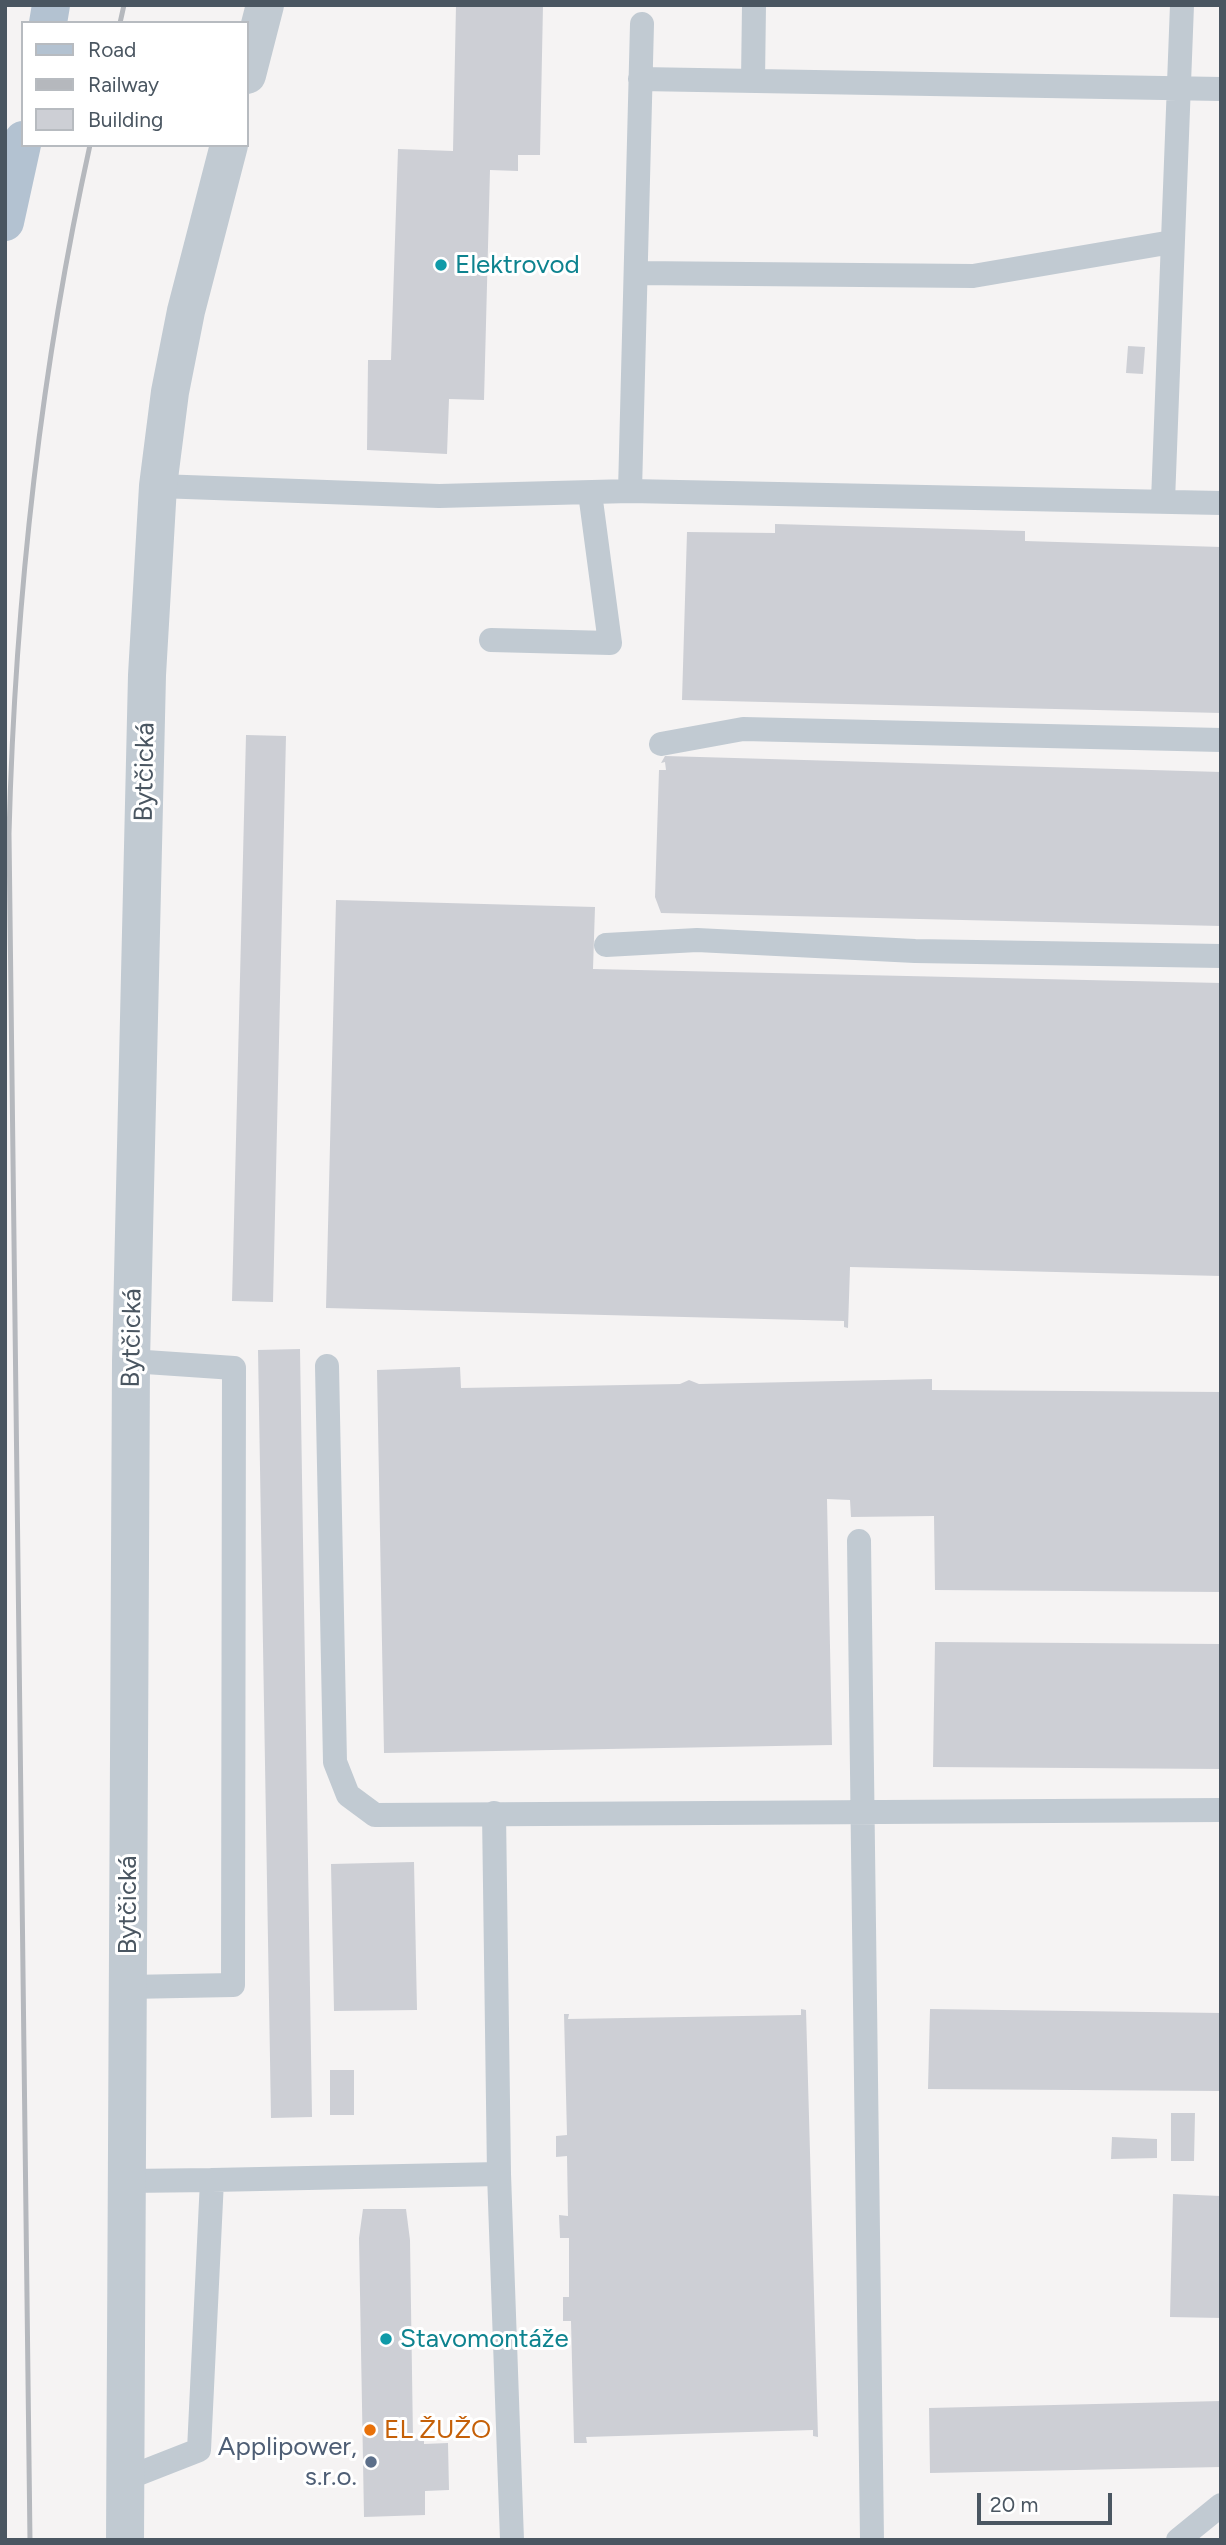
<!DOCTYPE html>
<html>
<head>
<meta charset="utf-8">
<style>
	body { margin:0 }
	#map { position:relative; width:1226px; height:2545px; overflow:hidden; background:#f5f3f3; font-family:Figtree,sans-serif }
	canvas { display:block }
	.frame { position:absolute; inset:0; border:7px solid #4a5661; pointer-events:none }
	.legend { position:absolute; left:21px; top:21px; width:228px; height:126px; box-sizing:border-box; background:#fff; border:2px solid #b7bbc0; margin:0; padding:9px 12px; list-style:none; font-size:21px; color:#4a5661 }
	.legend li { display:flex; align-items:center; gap:14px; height:35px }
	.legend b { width:35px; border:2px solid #b7bbc0 }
	.scale { position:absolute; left:977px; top:2493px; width:135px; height:32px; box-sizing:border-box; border:4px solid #4a5661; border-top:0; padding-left:9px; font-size:21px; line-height:24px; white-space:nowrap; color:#4a5661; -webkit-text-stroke:5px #fff; paint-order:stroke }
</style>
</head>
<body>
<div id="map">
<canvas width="1226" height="2545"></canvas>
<div class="frame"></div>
<ul class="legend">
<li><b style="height:9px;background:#b3c2d1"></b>Road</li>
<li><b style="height:9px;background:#b5b8bd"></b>Railway</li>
<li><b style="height:19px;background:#cdcfd5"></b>Building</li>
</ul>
<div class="scale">20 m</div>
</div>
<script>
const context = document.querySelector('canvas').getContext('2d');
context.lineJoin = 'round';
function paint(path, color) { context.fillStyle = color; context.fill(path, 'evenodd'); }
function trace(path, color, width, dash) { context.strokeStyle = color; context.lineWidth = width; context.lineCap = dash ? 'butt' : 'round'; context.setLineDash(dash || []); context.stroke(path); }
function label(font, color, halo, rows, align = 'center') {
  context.font = font + ' Figtree,sans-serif'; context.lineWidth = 6; context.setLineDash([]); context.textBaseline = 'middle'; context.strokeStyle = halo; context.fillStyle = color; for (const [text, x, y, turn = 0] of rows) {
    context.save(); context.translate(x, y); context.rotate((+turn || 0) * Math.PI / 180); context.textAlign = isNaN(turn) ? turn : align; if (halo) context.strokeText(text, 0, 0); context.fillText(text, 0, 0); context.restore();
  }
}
paint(new Path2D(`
	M456,5H543L540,155H518V171L490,170L484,400L449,399L447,454L367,450L368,360H391L398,149L453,151Z
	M1128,346L1145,347L1143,374L1126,373Z
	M775,524L1025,531V541L1221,547V713L682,700L687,532L775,533Z
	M246,735L286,736L273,1302L232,1301Z
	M665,756L1221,772V926L661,913L655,897L659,770H666L665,762L661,763Z
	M336,900L595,907L593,969L1221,983V1276L850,1267L848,1328L844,1327V1321L326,1308Z
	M300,1349L312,2117L271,2118L258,1350Z
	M460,1367L461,1388L680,1384L689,1380L699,1384L932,1379V1390L1221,1392V1592L935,1590L934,1516L851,1517L850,1500L827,1499L832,1745L384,1753L377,1370Z
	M935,1642L1221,1644V1769L933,1767Z
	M414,1862L417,2010L334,2011L331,1864Z
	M801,2009L806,2010L818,2437L813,2436V2430L586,2437L587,2443H574L571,2321H563V2297H569V2238H560L559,2215L568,2216L567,2156L556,2157V2136L567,2135L564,2014H569L568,2019L801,2015Z
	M930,2009L1221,2013V2091L928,2089Z
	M330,2070H354V2115H330Z
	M1171,2113H1195L1194,2161H1171Z
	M1112,2137L1157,2139V2158L1111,2159Z
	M1173,2194L1221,2196V2318L1170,2317Z
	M363,2209H406L410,2240L413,2439L424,2438V2444L448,2443L449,2490L425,2491V2515L364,2517L359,2238Z
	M1221,2401V2467L930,2473L929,2408Z`), '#cdcfd5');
trace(new Path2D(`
	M640,79L1221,89
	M753,81L754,5
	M636,273L973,276L1172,242
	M158,486L439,496L630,491L1221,503
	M630,491L642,24
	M1163,501L1182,5
	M491,640L610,643L590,493
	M661,744L743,729L1221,740
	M606,945L697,940L915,951L1221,956
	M327,1366L335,1762L348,1795L375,1815L1221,1810
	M859,1541L872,2540
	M494,1813L499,2174L512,2540
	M128,1987L233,1985L234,1368L131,1361
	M212,2180L499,2174
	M125,2479L199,2450L212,2180L127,2181
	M1178,2540L1221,2505`), '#c1cad2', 24);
trace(new Path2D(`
	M247,75L265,5
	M125,2540L131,1361L147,675L158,486L170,392L186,311L229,145`), '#c1cad2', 38);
trace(new Path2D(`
	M48,23L51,5
	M5,222L23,140`), '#b3c2d1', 38);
trace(new Path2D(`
	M120,23L124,5
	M30,2540L9,834C15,602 40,372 90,145`), '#b5b8bd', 5);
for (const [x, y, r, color] of [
	[441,265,7,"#0f9aa8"],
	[386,2339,7,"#0f9aa8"],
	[370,2430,7,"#e8710a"],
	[371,2462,7,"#5c6f8a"]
]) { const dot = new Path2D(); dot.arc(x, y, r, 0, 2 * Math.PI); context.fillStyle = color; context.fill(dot); trace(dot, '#fff', 2.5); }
label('26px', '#0d838f', '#fff', [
	["Elektrovod",455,265],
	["Stavomontáže",400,2339]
], 'left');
label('26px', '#4a5661', '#fff', [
	["Bytčická",145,772,-89],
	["Bytčická",132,1338,-89],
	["Bytčická",128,1905,-90]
]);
label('26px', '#c56008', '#fff', [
	["EL ŽUŽO",384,2430]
], 'left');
label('26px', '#4e5e75', '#fff', [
	["Applipower,",357,2447],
	["s.r.o.",357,2477]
], 'right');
</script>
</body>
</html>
